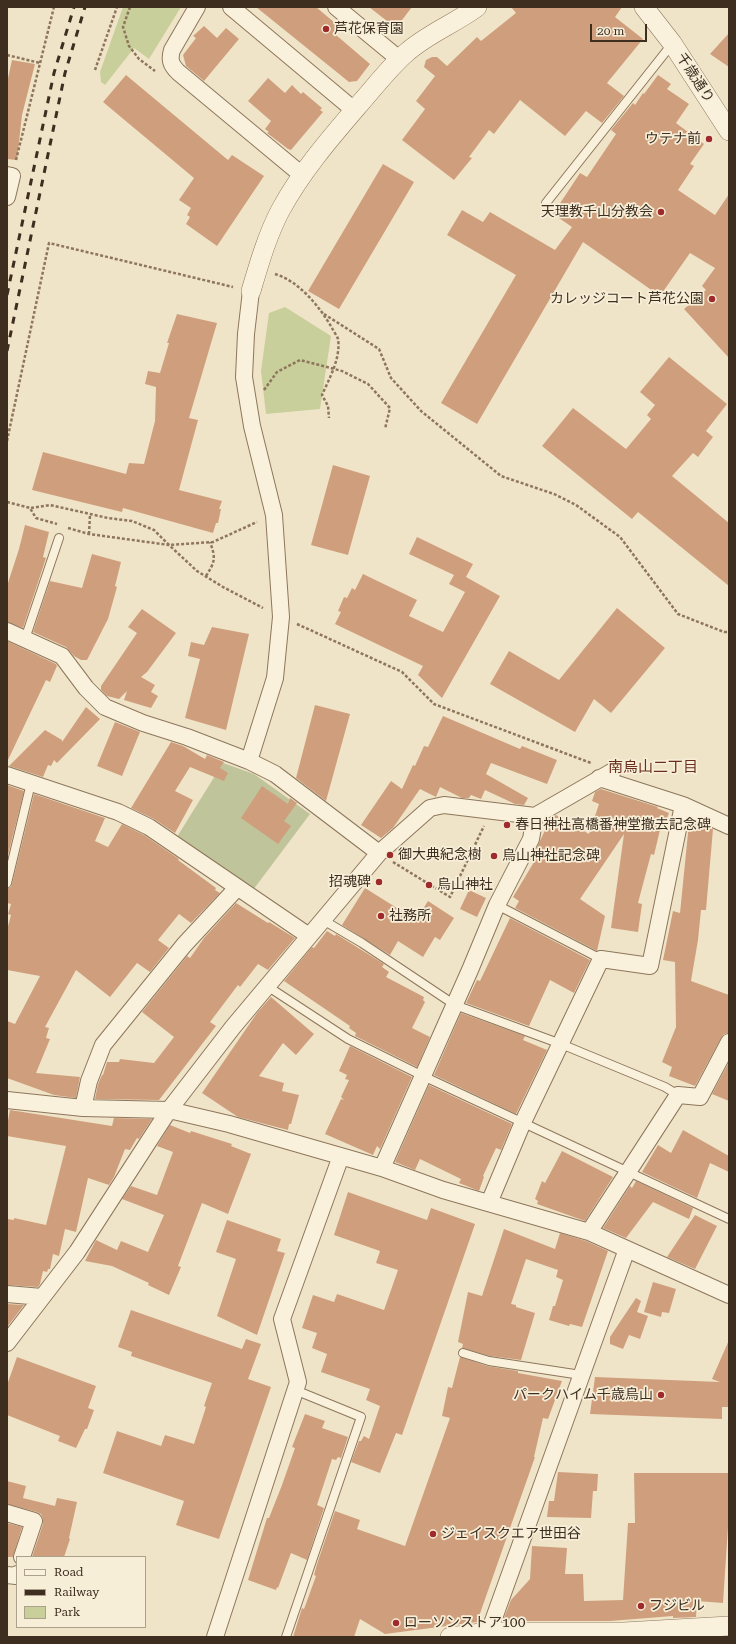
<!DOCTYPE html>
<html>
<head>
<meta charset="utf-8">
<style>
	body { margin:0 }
	#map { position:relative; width:736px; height:1644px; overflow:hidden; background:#f0e4c8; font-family:"Roboto Serif",serif }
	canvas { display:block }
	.frame { position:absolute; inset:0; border:8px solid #3d2e20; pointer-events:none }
	.legend { position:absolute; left:16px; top:1556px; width:130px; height:72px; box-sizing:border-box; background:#f7eed8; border:1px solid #ada18e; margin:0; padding:5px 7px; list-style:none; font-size:12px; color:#3d2e20 }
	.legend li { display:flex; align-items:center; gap:8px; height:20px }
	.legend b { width:20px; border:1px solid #ada18e }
	.scale { position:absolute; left:590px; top:24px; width:57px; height:18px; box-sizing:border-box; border:2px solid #3d2e20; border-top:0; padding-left:5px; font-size:12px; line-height:14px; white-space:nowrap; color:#3d2e20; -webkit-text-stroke:3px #f7eed8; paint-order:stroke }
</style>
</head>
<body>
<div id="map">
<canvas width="736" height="1644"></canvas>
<div class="frame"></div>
<ul class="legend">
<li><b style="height:5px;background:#faf1dc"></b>Road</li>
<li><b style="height:5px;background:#3d2e20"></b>Railway</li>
<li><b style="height:11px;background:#c9cf9b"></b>Park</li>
</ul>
<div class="scale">20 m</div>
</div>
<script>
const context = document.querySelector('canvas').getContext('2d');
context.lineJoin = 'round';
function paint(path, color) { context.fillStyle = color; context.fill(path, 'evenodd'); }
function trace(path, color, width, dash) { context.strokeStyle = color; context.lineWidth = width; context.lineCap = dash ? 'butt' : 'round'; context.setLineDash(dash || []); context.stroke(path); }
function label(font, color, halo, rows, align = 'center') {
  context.font = font + ' "Roboto Serif","Noto Sans JP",serif'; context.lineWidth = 3.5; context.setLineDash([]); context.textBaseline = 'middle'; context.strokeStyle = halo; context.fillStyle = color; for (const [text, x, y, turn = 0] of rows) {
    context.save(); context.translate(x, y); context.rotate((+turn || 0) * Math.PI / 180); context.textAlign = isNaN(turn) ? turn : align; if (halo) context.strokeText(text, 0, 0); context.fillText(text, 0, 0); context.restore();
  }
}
paint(new Path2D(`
	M123,7H181L149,59L134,48L105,85L101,82L100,72Z
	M285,307L331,336L320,409L266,414L261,371L269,313Z`), '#c9cf9b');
paint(new Path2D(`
	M223,763L254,774L310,814L250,894L175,840Z`), '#bfc49a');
paint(new Path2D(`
	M256,7H316L341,28L336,35L370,64L357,81L349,82Z
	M369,7H412L396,28Z
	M511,7H622L615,17L643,39L607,83L624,96L602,123L586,111L565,136L520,100L494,134L489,130L469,157L472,158L454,180L402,140L425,109L416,101L435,76L424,67L426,60L432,57H437L447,66L477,37L481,41L516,13Z
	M204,26L217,38L226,28L239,39L204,81L186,66L183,55L196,38L193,36Z
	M729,33V67L710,54Z
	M12,60L35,64L22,115L17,160L7,159V83Z
	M126,75L228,160L232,155L264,176L217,246L186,224L190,217L187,215L191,208L179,200L194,178L103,102Z
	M658,75L671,84L667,89L689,104L676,123L704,144L690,164L694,166L678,190L715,215L729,194V358L684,309L706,290L702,286L715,268L690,253L660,296L583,242L477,424L441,403L516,275L447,235L462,210L483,222L490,212L555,250L572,227L553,214L580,173L587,177L616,134L611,130L633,103L635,105L643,93L644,94Z
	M268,78L285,93L292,85L301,94L303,92L322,108L320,110L323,112L291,150L288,149L267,133L269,132L265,129L271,121L248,101Z
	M383,164L414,182L339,309L308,291Z
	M177,314L217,323L189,418L198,420L179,490L222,501L219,509H221L218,523H216L213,533L123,508L122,512L32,490L43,452L126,474L129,463L144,464L155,421L156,387L145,384L148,371L160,373L169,343H167Z
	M669,357L727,404L706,431L713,437L698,457L693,453L672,476L729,523V586L638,512L632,519L542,446L573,408L626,449L651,419L647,415L655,405L640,392Z
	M333,465L370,476L348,555L311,545Z
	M25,525L49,532L43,557L46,558L23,628L7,622V586L19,549Z
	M417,537L473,564L466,577L500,596L442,698L418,675L423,666L335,624L341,612L338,611L344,597L347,598L352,588L355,590L363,574L417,600L409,616L443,632L465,592L449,584L454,575L409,554Z
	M92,554L121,562L115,586L117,587L108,619L87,660H81L74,656L66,647L33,632L50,581L82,588Z
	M617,608L665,648L611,713L594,699L575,732L490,684L509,651L559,680Z
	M142,609L176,633L147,672L141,677L155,685L151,692L158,696L151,708L124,700L127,691L119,699L107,696L101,690V686L137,633L128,627Z
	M212,627L249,634L226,730L185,718L200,659L188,656L191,642L204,645Z
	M7,641L56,664L57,666L50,682L46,680L7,762Z
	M315,705L350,714L326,801L296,778Z
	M86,707L100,719L57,763L54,760L51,766L48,765L43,777L9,766L45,730L62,740V742Z
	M443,716L520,749L522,746L557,760L547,784L491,763L486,774L528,798L524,805L515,804L485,790L481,799L471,795L469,798H462L440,787L436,797L420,789L393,828L381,838L361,825L391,781L402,789L413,765L415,766L424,746L428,747Z
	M115,722L140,732L122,776L97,766Z
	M171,742L183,746L205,759L207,755L224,762L220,768L228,773L224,781L190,767L175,791L193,800L175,833L154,819L131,808Z
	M7,785L24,791L7,859Z
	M262,786L288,804L290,798L297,803L284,821L291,826L278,844L241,818Z
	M601,789L658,807L657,808L669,813L662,831L660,830L654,855L651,854L638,903L642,904L638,932L611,928L624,834L580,899L605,916L597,951L515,908L519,901L513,897L534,862L531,860L546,828L543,827L545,821L556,815L589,834L599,804L592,801L595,792Z
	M34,794L105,818L95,841L108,847L122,824L144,835L179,859L178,860L216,888L215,890L220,893L191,923L179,914L158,940L169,948L150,972L137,963L110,997L76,970L45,1027L49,1028L46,1038L50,1039L36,1073L80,1077L76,1098L54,1095L7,1078V1021L15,1024L40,976L7,970V930L11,915L8,914L11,904L7,903V888L11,887L12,884Z
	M689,823L702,824L703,829H713L706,910H701L698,940L691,981L729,995V1033L724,1034L721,1038L695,1086L669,1076L672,1067L662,1062L676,1027L675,962L663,960L673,911L680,913Z
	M365,888L416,920L428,901L454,918L440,940L435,937L423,957L398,941L390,955L342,925Z
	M469,890L486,898L477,917L460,909Z
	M236,903L268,923L269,922L295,938L268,970L258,964L240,987L238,985L210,1022L216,1026L159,1100L95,1099L98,1084L102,1075H103L107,1062H119L120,1059L154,1063L174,1037L142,1012L187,956L190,958L204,938Z
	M510,918L590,960L574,993L550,980L529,1026L466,1003L477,980L480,981Z
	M327,931L335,936L336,934L384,964L382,967L389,972L386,977L424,997L423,1000L425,1002L412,1028L430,1037L417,1067L355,1036L356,1033L349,1028L350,1026L284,981L312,947L314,948Z
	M271,997L314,1034L296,1055L283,1043L259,1076L284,1083L282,1091L299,1095L291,1124H289L288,1130L238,1117L202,1093L257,1013Z
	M461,1013L525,1036L523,1040L547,1050L516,1114L434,1075Z
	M350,1046L412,1077L380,1149L377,1146L373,1155L325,1134L341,1099L344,1100L341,1097L349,1080L345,1079L347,1075L339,1071Z
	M729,1062V1101L712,1094Z
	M429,1085L512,1124L501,1150L496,1148L483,1176L484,1177L479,1191L459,1183L461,1179L420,1159L415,1170L395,1162Z
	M10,1110L112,1126L114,1118L152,1119L139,1139L137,1138L130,1150L125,1149L114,1177L109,1185L88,1178L76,1232L65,1229L59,1256L53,1254L50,1269H48L47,1272L43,1271L40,1284L38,1287L7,1285V1219L14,1220V1218L46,1225L66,1146L7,1136V1126Z
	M170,1125L190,1133L191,1131L232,1144L231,1146L251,1154L228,1214L202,1203L178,1266L181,1267L169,1295L148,1285L149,1283L112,1266L85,1261L96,1240L117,1250L121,1241L148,1252L164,1215L122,1199L131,1186L157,1195L173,1152L157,1146Z
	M683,1130L729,1156V1172L710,1163L697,1198L642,1172L658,1145L671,1153Z
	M562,1151L613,1177L585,1221L537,1204L538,1201L535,1199L542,1181L545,1183Z
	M636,1181L693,1208L689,1219L653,1202L626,1238L603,1228L630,1186L632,1188Z
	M348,1192L427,1220L431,1208L475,1224L402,1435L396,1433L380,1473L351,1462L359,1441H361L364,1436L369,1439L380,1406L366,1400L370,1389L321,1372L327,1354L312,1348L317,1333L302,1328L313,1295L334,1302L337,1294L384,1310L398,1270L376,1263L380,1251L334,1235Z
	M695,1215L717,1226L695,1269L667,1257Z
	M227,1220L281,1239L277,1251L285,1253L257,1335L217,1316L236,1259L216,1252Z
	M504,1229L555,1249L560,1233L586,1241L608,1251L582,1327L570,1324L569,1326L549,1320L553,1306H555L563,1280L556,1277L558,1270L526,1259L511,1304L516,1305V1307L535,1313L521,1360L490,1356L462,1348L463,1344L458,1342L468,1292L482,1296Z
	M653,1282L676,1289L669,1313L662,1312L661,1317L644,1312Z
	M636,1298L641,1301L637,1312L648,1316L640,1339L629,1335L623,1349L610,1344V1337Z
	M7,1304L24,1305L7,1327Z
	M131,1310L242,1349L246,1339L261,1344L248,1379L271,1387L219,1539L176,1525L184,1501L103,1473L117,1431L161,1446L165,1435L194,1444L206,1407L204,1406L212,1383L131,1356L132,1352L118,1347Z
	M729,1340V1407H722V1419L590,1414L595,1377L720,1382L712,1379Z
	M17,1357L96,1386L88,1408L94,1410L87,1429H85L76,1448L58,1441L60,1436L7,1415V1385Z
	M460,1357L487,1366L518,1371V1373L562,1381L548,1419L543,1418L534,1457H535L477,1622L385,1634L360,1619L354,1637H293L302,1608L304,1609L316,1576L314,1575L317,1564L335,1511L360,1520L357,1529L405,1546L450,1418L442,1416L448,1387L452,1388Z
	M305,1414L325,1421L322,1428L348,1437L341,1458L338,1457L336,1460L332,1459L317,1505L324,1508L307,1560L291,1553L278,1588L277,1587L276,1590L248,1580L267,1518H269L282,1485L295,1448L292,1447Z
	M558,1472L598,1474L597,1491H593L591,1518L547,1517L549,1501H554Z
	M634,1473H729V1512L723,1603L697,1601L696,1617L673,1618V1616L610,1621H511L504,1618L511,1600L530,1579L532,1546L567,1548L565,1574H583L584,1601L623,1600L628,1523H635Z
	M7,1481L26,1486L23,1498L55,1506L57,1498L77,1502L69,1538L70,1539L64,1557H32L43,1524V1519L41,1514L37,1512L7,1504Z
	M7,1523L22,1527L13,1557H7Z`), '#cf9f7d');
const service = new Path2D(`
	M546,203L672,44
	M25,639L59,538
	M7,883L31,783
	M497,905L601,959
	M323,920L362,943L455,1005L561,1044L665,1087L678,1095
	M267,986L348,1039L423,1076L729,1219
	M463,1353L489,1361L581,1375
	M286,1637L361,1417L295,1390`);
const minor = new Path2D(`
	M197,7L172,50C169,60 171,65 178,72L302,175
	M231,7L354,110
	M336,7L399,59
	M7,175L12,176L7,197
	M7,631L62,656L86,688L105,707L143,723L187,737L249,761L275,774L379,853
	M249,761L275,678L281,617L274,515L252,426L244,377L246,334L251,291
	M7,775L118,812L149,827L309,936
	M599,778L683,805L729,826
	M7,1100L83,1108L169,1110L229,1124L382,1168L443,1190L589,1232L729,1295
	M83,1108L89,1081L103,1045L184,945L237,888
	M382,1168L470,970L497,905L531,839L535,816L613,771
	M489,1203L523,1122L601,959L650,966L683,805
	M589,1232L678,1095L700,1097L729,1042
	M7,1294L42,1297
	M7,1343L77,1252L169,1110L233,1027L379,853L430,808L444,805L535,816
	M7,1513L34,1521L22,1557
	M7,1575L16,1576L17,1574
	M489,1632L627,1249
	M215,1637L298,1382L282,1319L341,1156`);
const tertiary = new Path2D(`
	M644,7L672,43L729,131
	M251,291C259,264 267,236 280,211C302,170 333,135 363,100C377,84 390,67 406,53C427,34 454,24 477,7
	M450,1637L489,1632H624L729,1626`);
trace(service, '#8d765c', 10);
trace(minor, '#8d765c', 18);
trace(tertiary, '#8d765c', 20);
trace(new Path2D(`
	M130,7L123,27L129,46L139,59L155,71
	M7,55L40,63
	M95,70L117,7
	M16,160L54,7
	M275,274C299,281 320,307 332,328C334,332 337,336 338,339C341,358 329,379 322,395L328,406L329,418
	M324,314L379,349L391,378L421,411L501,476L554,494L576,505L620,537L678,614L724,632H729
	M264,390L277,372L300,360L342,371L368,384L390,408L385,429
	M7,441L49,243L233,287
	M7,502L30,508L36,518L57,524
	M31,508L50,505L108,518L132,521L154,530L169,545L213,542L257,522
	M68,528L89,534L169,545L197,571L223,587L263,608
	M89,534L90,515
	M206,576C215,562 216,558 210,542
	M297,624L402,672L434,704L591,763
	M393,862L450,897L484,826`), '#8d765c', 2.5, [3, 2]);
trace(service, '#faf1dc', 8);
trace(minor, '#faf1dc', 16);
trace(tertiary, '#faf1dc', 19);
trace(new Path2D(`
	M7,295L54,73L74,7
	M7,351L65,73L85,7`), '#3d2e20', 3, [7, 7]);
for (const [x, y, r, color] of [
	[326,29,4,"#9e2a2b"],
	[709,139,4,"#9e2a2b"],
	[661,212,4,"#9e2a2b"],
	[712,299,4,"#9e2a2b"],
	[507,825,4,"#9e2a2b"],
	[390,855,4,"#9e2a2b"],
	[494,856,4,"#9e2a2b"],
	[379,882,4,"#9e2a2b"],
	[429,885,4,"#9e2a2b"],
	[381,916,4,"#9e2a2b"],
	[661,1395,4,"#9e2a2b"],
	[433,1534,4,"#9e2a2b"],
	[641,1606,4,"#9e2a2b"],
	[396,1623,4,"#9e2a2b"]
]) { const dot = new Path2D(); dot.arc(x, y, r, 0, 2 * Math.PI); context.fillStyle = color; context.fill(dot); trace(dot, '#f7eed8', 1.5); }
label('14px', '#3d2e20', '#f7eed8', [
	["芦花保育園",334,29],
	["ウテナ前",701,139,"right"],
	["天理教千山分教会",653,212,"right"],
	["カレッジコート芦花公園",704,299,"right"],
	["春日神社高橋番神堂撤去記念碑",515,825],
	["御大典紀念樹",398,855],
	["烏山神社記念碑",502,856],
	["招魂碑",371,882,"right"],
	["烏山神社",437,885],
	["社務所",389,916],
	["パークハイム千歳烏山",653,1395,"right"],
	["ジェイスクエア世田谷",441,1534],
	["フジビル",649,1606],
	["ローソンストア100",404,1623]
], 'left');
label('14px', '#3d2e20', '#f7eed8', [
	["千歳通り",695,78,57]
]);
label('15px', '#6b2e1e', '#f7eed8', [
	["南烏山二丁目",653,768]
]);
</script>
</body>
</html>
